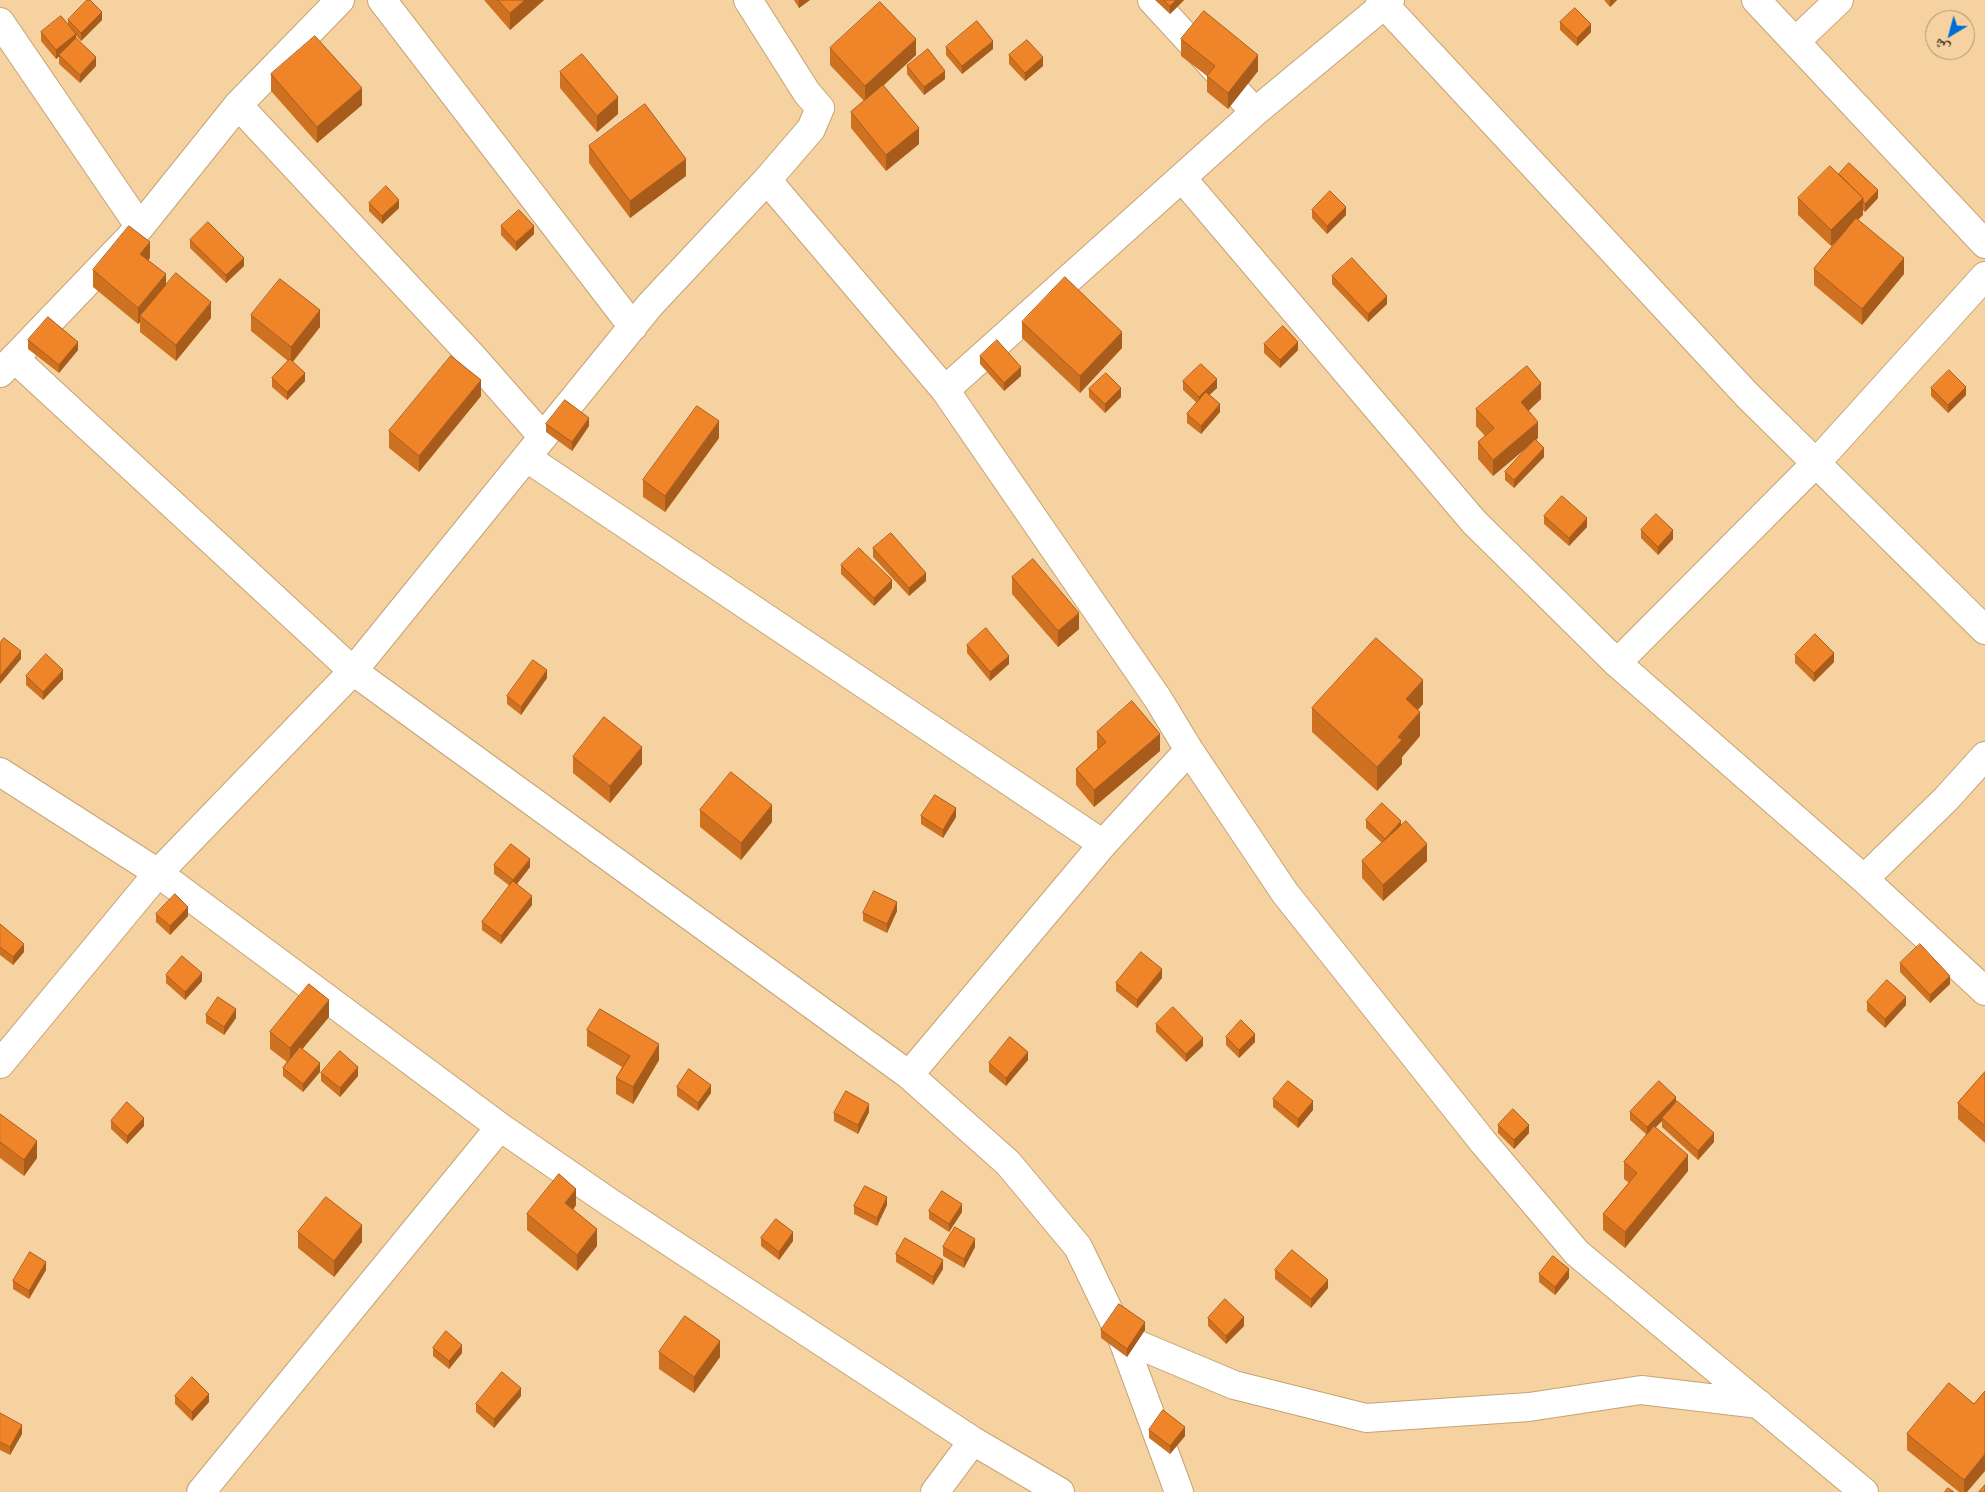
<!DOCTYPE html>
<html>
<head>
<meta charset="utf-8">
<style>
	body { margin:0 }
	#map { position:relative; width:1985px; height:1492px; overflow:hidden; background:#f6d2a1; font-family:"PT Sans Narrow","Noto Naskh Arabic",sans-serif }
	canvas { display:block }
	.north { position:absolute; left:1925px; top:10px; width:50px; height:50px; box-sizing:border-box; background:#f6d2a1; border:1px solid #af946e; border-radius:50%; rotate:217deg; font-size:14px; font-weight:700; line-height:20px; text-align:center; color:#443622 }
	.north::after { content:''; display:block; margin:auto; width:18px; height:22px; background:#006cd4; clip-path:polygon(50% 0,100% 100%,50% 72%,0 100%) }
</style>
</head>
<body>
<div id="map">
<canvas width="1985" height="1492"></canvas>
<div class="north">ش</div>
</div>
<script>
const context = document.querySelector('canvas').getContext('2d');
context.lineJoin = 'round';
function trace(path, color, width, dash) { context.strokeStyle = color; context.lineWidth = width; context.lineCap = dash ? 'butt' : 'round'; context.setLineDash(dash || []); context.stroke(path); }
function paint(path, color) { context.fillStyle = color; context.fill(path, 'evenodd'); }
const minor = new Path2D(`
	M382,0L633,327
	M748,0L807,93L820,108L811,129L767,180L945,390L1158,699L1189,750L1285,893L1483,1142L1577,1253L1864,1492
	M1152,0L1255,112
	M1380,0L1747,395L1985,630
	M1756,0L1985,244
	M0,22L140,227
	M1796,41L1839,0
	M238,105L471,355L543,437
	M1182,178L1474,522L1617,663L1864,879L1985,991
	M14,358L353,671L909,1075L1008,1163L1078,1247L1122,1338L1179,1492
	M0,373L140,227L238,105L340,0
	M945,390L1255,112L1390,0
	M527,458L1103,844
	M1617,663L1816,463L1985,276
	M0,772L158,873L500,1127L612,1204L973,1441L1060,1492
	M1864,879L1946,799L1985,756
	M0,1064L158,873L353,671L650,305L767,180
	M909,1075L1103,844L1189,750
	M1122,1338L1234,1385L1366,1418L1529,1407L1641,1390L1759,1404
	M201,1492L500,1127
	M935,1492L973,1441`);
trace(minor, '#c5a374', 30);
trace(minor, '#fff', 28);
paint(new Path2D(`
	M484,0H544L510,30Z
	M794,0H810L799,8Z
	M1155,0H1184L1170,14Z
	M1604,0H1617L1610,7Z
	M68,20H102L81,41L76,36V38L96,66L80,83L59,64V56L56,59L41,41V32L68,24Z
	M1560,22L1591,32L1577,46L1560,30Z
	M1181,39L1258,71L1228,109L1207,92V76L1181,56Z
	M946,47L993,49L962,74L946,55Z
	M830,48L916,55L883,86L919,144L886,171L851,128V112L864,101L830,65Z
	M1009,55L1043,66L1025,81L1009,64Z
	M907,66L945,79L924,95L907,74Z
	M560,72L618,114L597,132L560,88Z
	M271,74L362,105L317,143L271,91Z
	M589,146L686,176L630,218L589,163Z
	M1839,174L1878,198L1865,212L1863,210V215L1857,220L1904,274L1862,325L1814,285V269L1839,238L1831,246L1798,215V198Z
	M369,203L399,208L382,224L369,211Z
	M1312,210L1346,215L1327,234L1312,218Z
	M501,226L534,234L516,251L501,235Z
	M190,240L244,266L226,283L190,248Z
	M150,258L148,260L166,285L211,318L176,361L140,332V322L138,324L93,287V270Z
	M1332,276L1387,304L1368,322L1332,284Z
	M251,315L320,327L293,362L305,381L287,400L272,387V378L288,361L251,331Z
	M1022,322L1122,348L1080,393L1022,338Z
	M28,340L78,350L59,373L28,349Z
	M1264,344L1298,350L1280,368L1264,353Z
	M980,356L1021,376L1004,391L980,364Z
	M1183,381L1217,388L1209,395L1220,412L1201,434L1187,423V414L1197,403L1183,390Z
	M1931,388L1966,395L1948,413L1931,396Z
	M1089,389L1121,397L1105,413L1089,397Z
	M481,396L419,472L389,448V431Z
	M1541,399L1528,411L1538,438L1536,440L1544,457L1514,488L1505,480V472L1530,445L1493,476L1478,459V442L1485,436L1476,426V409Z
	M546,424L589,426L572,451L546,432Z
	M719,438L665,512L643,497V480Z
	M1544,516L1587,527L1569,546L1544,524Z
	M1641,530L1673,539L1658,555L1641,538Z
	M873,548L926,581L909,596L873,557Z
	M841,565L892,588L874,606L841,574Z
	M1012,577L1079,629L1058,647L1012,594Z
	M967,645L1009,664L990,681L967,653Z
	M1795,655L1834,662L1814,682L1795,663Z
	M26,676L63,679L43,700L26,685Z
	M547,678L521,715L507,704V696Z
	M1423,704L1418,710L1420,736L1402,757V764L1377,791L1312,732V708Z
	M1097,732L1160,751L1094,807L1076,785V769L1098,749L1097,748Z
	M573,757L642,764L610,803L573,773Z
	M700,810L772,822L741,860L700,827Z
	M921,816L956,817L943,838L921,824Z
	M1366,820L1427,861L1383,901L1362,878V861L1382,843L1366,828Z
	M494,865L530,867L517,884L532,905L501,944L482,930V922L510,886L494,874Z
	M897,911L887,933L863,921V913Z
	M156,914L188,916L170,935L156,922Z
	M0,924L24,952L13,965L0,955Z
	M1900,963L1950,984L1930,1003L1900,972Z
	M166,975L202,981L185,1000L166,983Z
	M1162,978L1137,1008L1116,991V983Z
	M1867,1002L1906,1005L1885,1028L1867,1011Z
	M206,1015L236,1018L224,1035L206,1023Z
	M329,1017L302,1049L320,1072L303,1092L283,1076V1068L287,1062L270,1049V1032Z
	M1156,1024L1203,1046L1186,1062L1156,1032Z
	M587,1030L659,1060L633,1104L616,1094V1078L622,1067L587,1046Z
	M1226,1037L1255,1042L1239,1058L1226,1045Z
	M1028,1060L1006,1086L989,1072V1063Z
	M1985,1072V1143L1958,1119V1103Z
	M321,1073L358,1076L340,1097L321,1081Z
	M677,1087L711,1093L698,1111L677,1096Z
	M1273,1099L1313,1110L1298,1128L1273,1107Z
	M1676,1103L1714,1142L1698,1160L1662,1127V1121L1655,1127L1688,1171L1625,1248L1603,1230V1214L1629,1183L1624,1179V1162L1647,1135L1630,1120V1112Z
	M869,1112L858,1134L834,1121V1113Z
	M0,1114L37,1158L24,1176L0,1158Z
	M111,1121L144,1126L127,1144L111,1129Z
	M1498,1125L1529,1133L1514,1149L1498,1133Z
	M576,1205L573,1210L597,1246L577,1271L527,1230V1214Z
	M887,1205L877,1226L854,1214V1206Z
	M929,1211L962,1212L949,1232L929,1219Z
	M298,1232L362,1242L334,1277L298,1248Z
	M761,1238L793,1241L779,1260L761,1246Z
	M943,1247H975L964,1268L943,1256Z
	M896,1254L943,1269L933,1285L896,1262Z
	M46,1270L29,1299L13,1289V1281Z
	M1275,1270L1328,1288L1311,1308L1275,1279Z
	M1539,1274L1569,1278L1555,1295L1539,1282Z
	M1208,1318L1244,1326L1226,1344L1208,1326Z
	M1101,1330H1145L1127,1357L1101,1338Z
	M433,1348L462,1353L449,1369L433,1356Z
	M659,1352L720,1357L694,1393L659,1369Z
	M175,1396L209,1402L192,1421L175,1404Z
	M521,1396L494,1428L476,1412V1404Z
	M1974,1404L1967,1492H1959L1907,1450V1434Z
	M0,1413L22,1434L10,1455L0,1450Z
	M1149,1430L1185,1436L1170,1454L1149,1438Z`), '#ce7222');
paint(new Path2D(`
	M525,0H544L510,30V13Z
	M799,0H810L799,8Z
	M1176,0H1184L1170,14V6Z
	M1610,0H1617L1610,7Z
	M102,12V20L81,41V33Z
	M1591,24V32L1577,46V38Z
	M76,34V43L56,59V50Z
	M916,39V55L865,102V86Z
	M993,41V49L962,74V66Z
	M1258,55V71L1228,109V93Z
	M96,57V66L80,83V75Z
	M1043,57V66L1025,81V73Z
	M945,71V79L924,95V87Z
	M362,88V105L317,143V127Z
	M618,97V114L597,132V116Z
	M919,128V144L886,171V155Z
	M686,159V176L630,218V201Z
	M1878,190V198L1865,212V204Z
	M1863,198V215L1831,246V230Z
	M399,200V208L382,224V216Z
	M1346,207V215L1327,234V226Z
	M534,226V234L516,251V242Z
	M150,242V258L140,270V254Z
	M244,258V266L226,283V275Z
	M1904,258V274L1862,325V309Z
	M166,274V291L140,316V322L138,324V308Z
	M1387,296V304L1368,322V314Z
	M211,302V318L176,361V345Z
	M320,310V327L291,363V347Z
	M1122,332V348L1080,393V376Z
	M78,342V350L59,373V365Z
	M1298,342V350L1280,368V360Z
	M1021,367V376L1004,391V383Z
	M305,373V381L287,400V392Z
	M1217,379V388L1199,405V397Z
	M481,380V396L419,472V456Z
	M1541,383V399L1521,418V402Z
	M1966,387V395L1948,413V405Z
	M1121,388V397L1105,413V404Z
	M1220,404V412L1201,434V426Z
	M589,418V426L572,451V442Z
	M719,421V438L665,512V496Z
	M1538,422V438L1493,476V460Z
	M1544,448V457L1514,488V480Z
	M1587,518V527L1569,546V538Z
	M1673,530V539L1658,555V547Z
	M926,573V581L909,596V588Z
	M892,580V588L874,606V598Z
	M1079,613V629L1058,647V631Z
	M21,651V659L0,684V676Z
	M1834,653V662L1814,682V673Z
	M1009,656V664L990,681V672Z
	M63,670V679L43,700V692Z
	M547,670V678L521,715V707Z
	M1423,680V704L1406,723V699Z
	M1420,712V736L1402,757V764L1377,791V767L1398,737Z
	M1160,734V751L1094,807V790Z
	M642,747V764L610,803V786Z
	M772,805V822L741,860V843Z
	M956,808V817L943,838V830Z
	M1401,821V830L1385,847V839Z
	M1427,844V861L1383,901V885Z
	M530,859V867L513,889V880Z
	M532,896V905L501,944V936Z
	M897,902V911L887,933V924Z
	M188,907V916L170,935V926Z
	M24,944V952L13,965V957Z
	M1162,969V978L1137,1008V1000Z
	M202,973V981L185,1000V992Z
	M1950,976V984L1930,1003V995Z
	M1906,997V1005L1885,1028V1019Z
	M329,1000V1017L290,1064V1048Z
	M236,1009V1018L224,1035V1027Z
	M1255,1034V1042L1239,1058V1050Z
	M1203,1038V1046L1186,1062V1054Z
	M659,1044V1060L633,1104V1087Z
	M1028,1052V1060L1006,1086V1078Z
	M320,1063V1072L303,1092V1084Z
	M358,1067V1076L340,1097V1088Z
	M711,1085V1093L698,1111V1103Z
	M1676,1097V1105L1662,1118V1121L1647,1136V1127Z
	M1313,1101V1110L1298,1128V1119Z
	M869,1104V1112L858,1134V1125Z
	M144,1118V1126L127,1144V1136Z
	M1529,1125V1133L1514,1149V1140Z
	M1714,1133V1142L1698,1160V1151Z
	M37,1141V1158L24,1176V1160Z
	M1688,1155V1171L1625,1248V1232Z
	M576,1189V1205L565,1220V1203Z
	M887,1197V1205L877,1226V1218Z
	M962,1204V1212L949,1232V1224Z
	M362,1225V1242L334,1277V1261Z
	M597,1229V1246L577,1271V1255Z
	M793,1232V1241L779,1260V1252Z
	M975,1239V1247L964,1268V1259Z
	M943,1260V1269L933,1285V1277Z
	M46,1262V1270L29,1299V1291Z
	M1569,1269V1278L1555,1295V1287Z
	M1328,1280V1288L1311,1308V1299Z
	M1244,1317V1326L1226,1344V1336Z
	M1145,1322V1330L1127,1357V1349Z
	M720,1341V1357L694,1393V1377Z
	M462,1345V1353L449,1369V1361Z
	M521,1388V1396L494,1428V1419Z
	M209,1394V1402L192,1421V1412Z
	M22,1425V1434L10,1455V1447Z
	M1185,1427V1436L1170,1454V1446Z
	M1985,1454V1471L1967,1492H1964V1480Z`), '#a85c1c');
const building = new Path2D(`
	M87,0H90L102,12L81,33L68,20Z
	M498,0H525L510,13Z
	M1164,0H1176L1170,6Z
	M880,2L916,39L865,86L830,48Z
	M1575,8L1591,24L1577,38L1560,22Z
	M1204,11L1258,55L1228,93L1207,76L1215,66L1181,39Z
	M61,16L76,34L56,50L41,32Z
	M977,21L993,41L962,66L946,47Z
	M315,36L362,88L317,127L271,74Z
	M76,38L96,57L80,75L59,55Z
	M1027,40L1043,57L1025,73L1009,55Z
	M928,49L945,71L924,87L907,66Z
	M582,54L618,97L597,116L560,72Z
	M883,85L919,128L886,155L851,112Z
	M645,104L686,159L630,201L589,146Z
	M1849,163L1878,190L1865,204L1863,202V198L1839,174Z
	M1830,166L1863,198L1831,230L1798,198Z
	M386,186L399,200L382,216L369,203Z
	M1330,191L1346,207L1327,226L1312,210Z
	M519,210L534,226L516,242L501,226Z
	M1856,218L1904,258L1862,309L1814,269Z
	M208,222L244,258L226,275L190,240Z
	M129,226L150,242L140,254L166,274L138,308L93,270Z
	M1352,258L1387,296L1368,314L1332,276Z
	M176,273L211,302L176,345L140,316Z
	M1065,277L1122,332L1080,376L1022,322Z
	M280,279L320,310L291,347L251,315Z
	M48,317L78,342L59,365L28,340Z
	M1283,326L1298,342L1280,360L1264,344Z
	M997,340L1021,367L1004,383L980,356Z
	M451,356L481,380L419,456L389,431Z
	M290,359L305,373L287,392L272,378Z
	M1201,364L1217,379L1199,397L1183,381Z
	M1527,366L1541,383L1521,402L1538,422L1493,460L1478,442L1494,428L1476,409Z
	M1949,370L1966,387L1948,405L1931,388Z
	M1106,373L1121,388L1105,404L1089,389Z
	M1206,392L1220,404L1201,426L1187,414Z
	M565,400L589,418L572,442L546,424Z
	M697,406L719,421L665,496L643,480Z
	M1535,439L1544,448L1514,480L1505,472Z
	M1562,496L1587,518L1569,538L1544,516Z
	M1656,514L1673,530L1658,547L1641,530Z
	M891,533L926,573L909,588L873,548Z
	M859,548L892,580L874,598L841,565Z
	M1033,559L1079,613L1058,631L1012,577Z
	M986,628L1009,656L990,672L967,645Z
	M1815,634L1834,653L1814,673L1795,655Z
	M4,638L21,651L0,676V643Z
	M1376,638L1423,680L1406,699L1420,712L1398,737L1402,740L1377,767L1312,708Z
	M46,654L63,670L43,692L26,676Z
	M533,660L547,670L521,707L507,696Z
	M1132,701L1160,734L1094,790L1076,769L1106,742L1097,732Z
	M604,717L642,747L610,786L573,757Z
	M731,772L772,805L741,843L700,810Z
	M935,795L956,808L943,830L921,816Z
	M1382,803L1401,821L1385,839L1366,820Z
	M1406,821L1427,844L1383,885L1362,861Z
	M511,844L530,859L513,880L494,865Z
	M513,881L532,896L501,936L482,922Z
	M874,891L897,902L887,924L863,913Z
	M175,894L188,907L170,926L156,914Z
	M0,924L24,944L13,957L0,947Z
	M1920,944L1950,976L1930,995L1900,963Z
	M1141,952L1162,969L1137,1000L1116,983Z
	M182,956L202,973L185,992L166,975Z
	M1887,980L1906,997L1885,1019L1867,1002Z
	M309,984L329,1000L290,1048L270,1032Z
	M218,997L236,1009L224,1027L206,1015Z
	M1173,1007L1203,1038L1186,1054L1156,1024Z
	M600,1009L659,1044L633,1087L616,1078L630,1056L587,1030Z
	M1241,1020L1255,1034L1239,1050L1226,1037Z
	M1010,1037L1028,1052L1006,1078L989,1063Z
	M300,1047L320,1063L303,1084L283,1068Z
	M340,1051L358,1067L340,1088L321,1073Z
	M689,1069L711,1085L698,1103L677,1087Z
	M1985,1072V1126L1958,1103Z
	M1288,1081L1313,1101L1298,1119L1273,1099Z
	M1659,1081L1676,1097L1647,1127L1630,1112Z
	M846,1091L869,1104L858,1125L834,1113Z
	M1677,1101L1714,1133L1698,1151L1662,1118Z
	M127,1102L144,1118L127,1136L111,1121Z
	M1513,1109L1529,1125L1514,1140L1498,1125Z
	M0,1114L37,1141L24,1160L0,1142Z
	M1654,1126L1688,1155L1625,1232L1603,1214L1637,1173L1624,1162Z
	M559,1174L576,1189L565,1203L597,1229L577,1255L527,1214Z
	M865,1186L887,1197L877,1218L854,1206Z
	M942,1191L962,1204L949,1224L929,1211Z
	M326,1197L362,1225L334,1261L298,1232Z
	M776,1219L793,1232L779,1252L761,1238Z
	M955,1227L975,1239L964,1259L943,1247Z
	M905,1238L943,1260L933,1277L896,1254Z
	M1292,1250L1328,1280L1311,1299L1275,1270Z
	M30,1252L46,1262L29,1291L13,1281Z
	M1553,1256L1569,1269L1555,1287L1539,1274Z
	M1225,1299L1244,1317L1226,1336L1208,1318Z
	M1119,1304L1145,1322L1127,1349L1101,1330Z
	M685,1316L720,1341L694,1377L659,1352Z
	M446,1331L462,1345L449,1361L433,1348Z
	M502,1372L521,1388L494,1419L476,1404Z
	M192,1377L209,1394L192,1412L175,1396Z
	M1949,1383L1974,1404L1985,1391V1454L1964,1480L1907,1434Z
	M1163,1410L1185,1427L1170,1446L1149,1430Z
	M0,1413L22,1425L10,1447L0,1442Z
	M1985,1485V1492H1979Z
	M1948,1488L1954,1492H1945Z`);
paint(building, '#f08428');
trace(building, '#a85c1c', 1);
</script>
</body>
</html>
